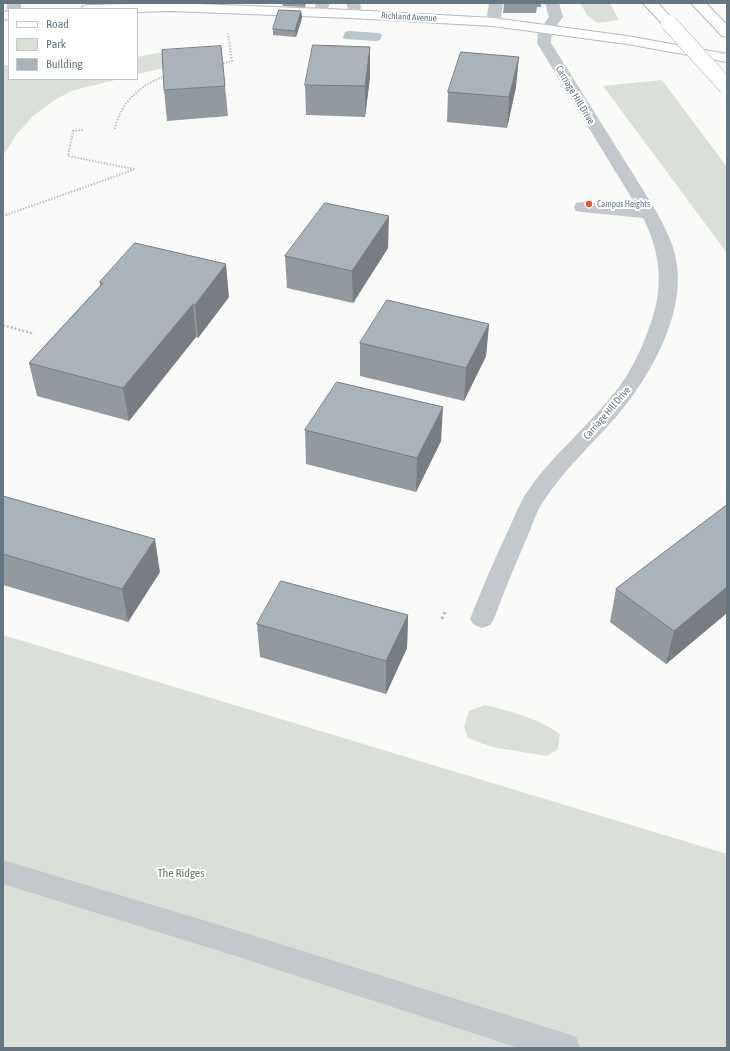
<!DOCTYPE html>
<html>
<head>
<meta charset="utf-8">
<style>
	body { margin:0 }
	#map { position:relative; width:730px; height:1051px; overflow:hidden; background:#fafaf8; font-family:"Asap Condensed",sans-serif }
	canvas { display:block }
	.frame { position:absolute; inset:0; border:4px solid #657683; pointer-events:none }
	.legend { position:absolute; left:8px; top:8px; width:130px; height:72px; box-sizing:border-box; background:#fff; border:1px solid #c1c8cd; margin:0; padding:5px 7px; list-style:none; font-size:12px; color:#657683 }
	.legend li { display:flex; align-items:center; gap:8px; height:20px }
	.legend b { width:20px; border:1px solid #c1c8cd }
</style>
</head>
<body>
<div id="map">
<canvas width="730" height="1051"></canvas>
<div class="frame"></div>
<ul class="legend">
<li><b style="height:5px;background:#fff"></b>Road</li>
<li><b style="height:11px;background:#dadfd7"></b>Park</li>
<li><b style="height:11px;background:#aab3b9"></b>Building</li>
</ul>
</div>
<script>
const context = document.querySelector('canvas').getContext('2d');
context.lineJoin = 'round';
function paint(path, color) { context.fillStyle = color; context.fill(path, 'evenodd'); }
function trace(path, color, width, dash) { context.strokeStyle = color; context.lineWidth = width; context.lineCap = dash ? 'butt' : 'round'; context.setLineDash(dash || []); context.stroke(path); }
function label(font, color, halo, rows, align = 'center') {
  context.font = font + ' "Asap Condensed",sans-serif'; context.lineWidth = 4; context.setLineDash([]); context.textBaseline = 'middle'; context.strokeStyle = halo; context.fillStyle = color; for (const [text, x, y, turn = 0] of rows) {
    context.save(); context.translate(x, y); context.rotate((+turn || 0) * Math.PI / 180); context.textAlign = isNaN(turn) ? turn : align; if (halo) context.strokeText(text, 0, 0); context.fillText(text, 0, 0); context.restore();
  }
}
paint(new Path2D(`
	M580,3H610L619,20L597,23L587,15Z
	M173,50L168,67L137,74V57Z
	M3,65H9V79H119L74,90L56,99L33,116L16,135L3,156Z
	M662,80L727,167V253L603,86Z
	M3,635L727,854V1048H3Z
	M485,705C511,711 539,719 560,734L558,749L547,756L492,747L468,738L464,727L469,711Z`), '#dadfd7');
paint(new Path2D(`
	M349,31L379,33L382,35L380,40L376,41L345,39L343,38L345,32Z`), '#bbc7cb');
const major = new Path2D(`
	M172,3L351,10L493,18L627,36L727,54V62L627,44L493,26L351,18L170,11L137,12V9H81L83,6L88,5Z
	M9,11V19L3,20V12Z`);
const highway = new Path2D(`
	M643,3H658L676,23L674,26L669,27L664,26Z
	M691,3H706L727,25V37L722,36Z`);
trace(major, '#b5babe', 2);
trace(highway, '#b4b9bd', 2);
trace(new Path2D(`
	M220,64L232,61L228,34
	M115,129C120,103 140,85 165,76
	M83,130L73,131L68,156L134,169
	M3,216L136,169`), '#bbbfc2', 2, [1.5, 1.5]);
trace(new Path2D(`
	M3,325L34,334`), '#bbbfc2', 2.5, [2, 2]);
trace(new Path2D(`
	M442,619L446,610`), '#bbbfc2', 3, [2.5, 2.5]);
paint(new Path2D(`
	M7,3H21V9H9V12L7,9Z
	M316,3H330L325,16L320,17L315,16L313,13Z
	M346,3H360L361,8L359,11H349Z
	M489,3H503L500,22L498,25L493,26L488,25L486,22Z
	M545,3H559L563,17L552,32L551,43L650,201C662,221 674,242 677,265C684,318 649,378 616,417C591,445 563,471 543,502C536,512 533,524 528,535C516,563 504,591 494,619L490,625L482,628L474,625L470,619C481,591 493,563 506,535C513,521 518,506 527,492C553,454 591,424 619,387C633,368 642,348 650,325C664,288 661,253 643,218L582,212L576,211L574,207L576,203L582,202L637,207L537,43L538,32L549,17Z
	M3,860L226,927L565,1033L576,1037L580,1048H519L226,953L3,884Z`), '#c3c8cc');
paint(major, '#fff');
paint(highway, '#fff');
const highwayBridge = new Path2D(`
	M669,23L727,87`);
trace(highwayBridge, '#b4b9bd', 17, []);
trace(highwayBridge, '#fff', 16);
paint(new Path2D(`
	M282,3H306L305,7L283,6Z
	M504,3H541V7H537L536,13H503Z
	M301,11L302,18L296,37L273,35V29Z
	M370,47V77L365,117L306,115L305,85Z
	M225,86L228,116L167,121L164,90Z
	M516,87L507,128L447,122L448,92Z
	M388,248L353,303L287,288L285,256Z
	M100,282L229,297L198,338L196,337L129,421L37,396L29,363L100,286Z
	M489,324L486,356L464,401L360,376V343Z
	M305,430L441,441L416,492L306,464Z
	M3,496L160,572L128,622L3,585Z
	M727,505V613L666,664L610,622L616,589Z
	M408,615L407,648L386,694L260,657L257,624Z`), '#929a9f');
paint(new Path2D(`
	M301,11L302,18L296,37L295,31Z
	M370,47V77L365,117V86Z
	M519,57L516,87L507,128L509,97Z
	M389,216L388,248L353,303L352,271Z
	M226,264L229,297L198,338L195,305Z
	M193,304L196,337L129,421L123,388Z
	M489,324L486,356L464,401L466,368Z
	M443,407L441,441L416,492L417,458Z
	M155,539L160,572L128,622L122,589Z
	M727,587V613L666,664L674,631Z
	M408,615L407,648L386,694V661Z`), '#777d82');
const building = new Path2D(`
	M279,10L301,11L295,31L273,29Z
	M313,45L370,47L365,86L305,85Z
	M221,46L225,86L164,90L162,50Z
	M461,52L519,57L509,97L448,92Z
	M325,203L389,216L352,271L285,256Z
	M135,243L226,264L195,305L193,304L123,388L29,363L103,283L100,282Z
	M387,300L489,324L466,368L360,343Z
	M337,382L443,407L417,458L305,430Z
	M3,496L155,539L122,589L3,554Z
	M727,505V587L674,631L616,589Z
	M281,581L408,615L386,661L257,624Z`);
paint(building, '#aab3b9');
trace(building, '#777d82', 1);
for (const [x, y, r, color] of [
	[589,204,4,"#e4572e"]
]) { const dot = new Path2D(); dot.arc(x, y, r, 0, 2 * Math.PI); context.fillStyle = color; context.fill(dot); trace(dot, '#fff', 1.5); }
label('9px', '#657683', '#fff', [
	["Richland Avenue",409,17,3]
]);
label('9px', '#657683', '#fff', [
	["Campus Heights",597,204]
], 'left');
label('10px', '#657683', '#fff', [
	["Carriage Hill Drive",575,95,59],
	["Carriage Hill Drive",607,413,-49]
]);
label('12px', '#687a64', '#fff', [
	["The Ridges",181,873]
]);
</script>
</body>
</html>
